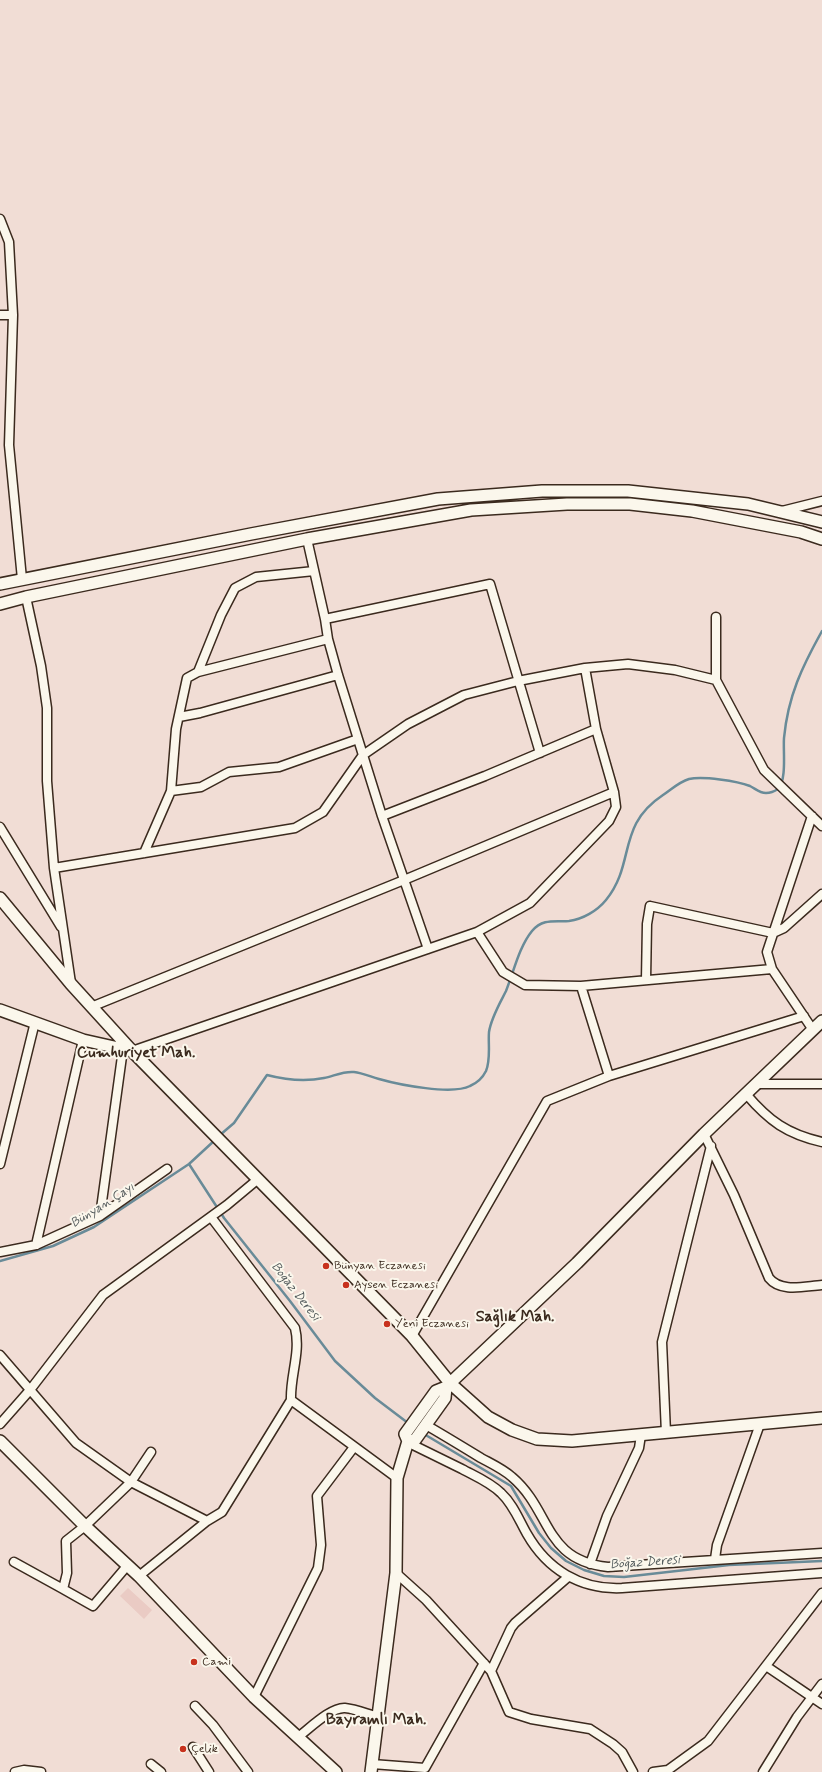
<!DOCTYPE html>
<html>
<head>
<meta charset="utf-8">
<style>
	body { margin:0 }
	canvas { display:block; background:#f1ddd5 }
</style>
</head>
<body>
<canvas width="822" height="1772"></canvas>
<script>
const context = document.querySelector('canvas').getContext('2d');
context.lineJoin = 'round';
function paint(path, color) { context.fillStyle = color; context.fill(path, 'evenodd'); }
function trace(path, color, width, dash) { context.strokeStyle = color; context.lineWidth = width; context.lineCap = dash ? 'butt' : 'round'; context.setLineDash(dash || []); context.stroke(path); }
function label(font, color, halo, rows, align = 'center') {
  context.font = font + ' Mynerve,sans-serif'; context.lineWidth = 4; context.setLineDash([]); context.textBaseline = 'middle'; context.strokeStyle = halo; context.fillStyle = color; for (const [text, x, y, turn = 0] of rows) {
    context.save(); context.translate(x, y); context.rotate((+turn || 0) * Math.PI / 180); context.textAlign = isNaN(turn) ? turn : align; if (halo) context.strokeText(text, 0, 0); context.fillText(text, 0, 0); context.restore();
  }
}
paint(new Path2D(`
	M128,1588L152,1610L144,1619L120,1596Z`), '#eacbc4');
trace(new Path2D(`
	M220,1135L234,1123L267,1075C286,1080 305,1082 324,1078C334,1076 343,1071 354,1072C363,1073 371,1077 379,1079C400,1085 452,1095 470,1086C477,1083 483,1077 486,1071C491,1059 488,1044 489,1032C491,1018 500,1003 506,991C514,971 519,947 532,931C543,918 555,922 569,921C583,919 597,911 606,900C636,863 616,826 663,795C672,789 679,782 689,779C703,776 737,781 750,786C756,789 759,793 766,793C770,793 775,791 778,789C787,780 783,751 784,738C788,696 802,667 822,631
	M189,1164L224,1218L290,1301L335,1361L375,1398L408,1423
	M0,1261L53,1246L94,1227L189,1164L215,1140
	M424,1434L511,1486L539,1533L551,1548L566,1561L584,1570L604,1576L624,1577L729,1565L822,1561`), '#698b98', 2.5);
const street = new Path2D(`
	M0,219L9,242L13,315
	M0,315H13L9,445L22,579
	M782,511L822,501
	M307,539L325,619L328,639L338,675L382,816L428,949
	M26,597L41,666L47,708V781L54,868L71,983
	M716,617V680L764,770L822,826
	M325,619L490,584L540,753
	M198,672L221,615L235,588L256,577L314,571
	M179,717L200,713L338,675
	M171,791L201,787L229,772L279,767L358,739
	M382,816L485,776L596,729
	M812,816L767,952L772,969L813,1030
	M0,827L61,927
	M144,853L171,791L176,729L187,678L198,672L328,639
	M54,868L295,828L323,812L363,755L408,724L464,695L518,681L585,668L628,664L675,670L716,680
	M477,932L503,972L525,985L581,986L772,969
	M646,980L647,924L650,906L773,933L784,928L822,894
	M581,986L609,1076
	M91,1007L404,880L614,792
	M132,1051L477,932L530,903L609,821L616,807L614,792L596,729L585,668
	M756,1084H822
	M746,1094C769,1121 787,1134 822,1142
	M704,1134L734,1195L769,1278C781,1293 805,1286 822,1285
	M0,1164L35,1022
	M100,1216L123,1049
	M211,1217L295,1328C301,1352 290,1376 291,1400
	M36,1245L83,1040
	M0,1252L36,1245L100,1216L167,1169
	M412,1336L547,1101L609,1076L804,1016
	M0,1355L76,1443L131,1482L207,1521L222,1512L291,1400L397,1478
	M0,1424L30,1390L103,1295L227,1205L257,1180
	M426,1425C445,1436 463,1447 481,1458C492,1464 503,1469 512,1477C552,1511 543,1560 608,1567L822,1553
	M666,1433L662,1342L711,1146
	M407,1442C425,1451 444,1460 462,1469C475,1476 490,1482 501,1493C513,1504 519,1520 527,1534C547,1569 580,1590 622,1588L822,1573
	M715,1559L717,1545L760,1424
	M14,1562L63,1589L67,1573L66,1541L85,1526L131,1482L151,1452
	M590,1564L607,1516L639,1448L641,1435
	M396,1573L426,1600L491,1671L509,1712L531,1719L590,1729L613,1744L622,1752L633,1772
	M139,1576L207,1521
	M63,1589L93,1606L127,1566
	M766,1666L822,1704
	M491,1671L511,1628L515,1623L568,1577
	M254,1697L318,1568L321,1545L317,1496L354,1447
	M195,1706L213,1725L248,1772
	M298,1737C309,1729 331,1707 345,1708C356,1709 367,1714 378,1717
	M193,1747L209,1772
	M151,1764L161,1772
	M372,1764L425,1768L484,1663
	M15,1772L24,1770L41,1772
	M653,1772L668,1770L708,1741L822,1593
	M763,1772L797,1717L822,1684`);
const secondary = new Path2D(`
	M0,584L251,534L438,499L542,491H628L748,504L822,522
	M0,604L26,597L307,539L471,510L567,504H630L692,511L801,532L822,539
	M0,898L71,984L132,1051L412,1336L450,1383L488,1417L512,1430L537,1439L572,1441L822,1418
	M0,1010L83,1040L132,1051
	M0,1441L85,1526L139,1576L254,1697L336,1772
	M408,1441L415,1440L445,1398L446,1387
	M371,1772L396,1573L397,1478L408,1441L405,1434L436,1391L446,1387L577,1263L704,1134L822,1021`);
trace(street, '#3b2a1e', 11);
trace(secondary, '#3b2a1e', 14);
trace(street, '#fbf7ec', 8);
trace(secondary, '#fbf7ec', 11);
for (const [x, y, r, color] of [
	[326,1266,4,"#c8321e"],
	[346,1285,4,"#c8321e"],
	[387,1324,4,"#c8321e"],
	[194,1662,4,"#c8321e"],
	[183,1749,4,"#c8321e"]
]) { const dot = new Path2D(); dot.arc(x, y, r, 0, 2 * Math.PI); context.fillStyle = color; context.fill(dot); trace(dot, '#fbf7ec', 1.5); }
label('12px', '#3b2a1e', '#fbf7ec', [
	["Bünyan Eczanesi",334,1266],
	["Aysen Eczanesi",354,1285],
	["Yeni Eczanesi",395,1324],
	["Cami",202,1662],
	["Çelik",191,1749]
], 'left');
label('italic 13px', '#525a5b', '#fbf7ec', [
	["Bünyan Çayı",103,1206,-32],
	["Boğaz Deresi",295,1292,52],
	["Boğaz Deresi",645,1563,-4]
]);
label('bold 16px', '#3b2a1e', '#fbf7ec', [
	["Cumhuriyet Mah.",136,1054],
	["Sağlık Mah.",515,1318],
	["Bayramlı Mah.",376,1721]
]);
</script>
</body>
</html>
